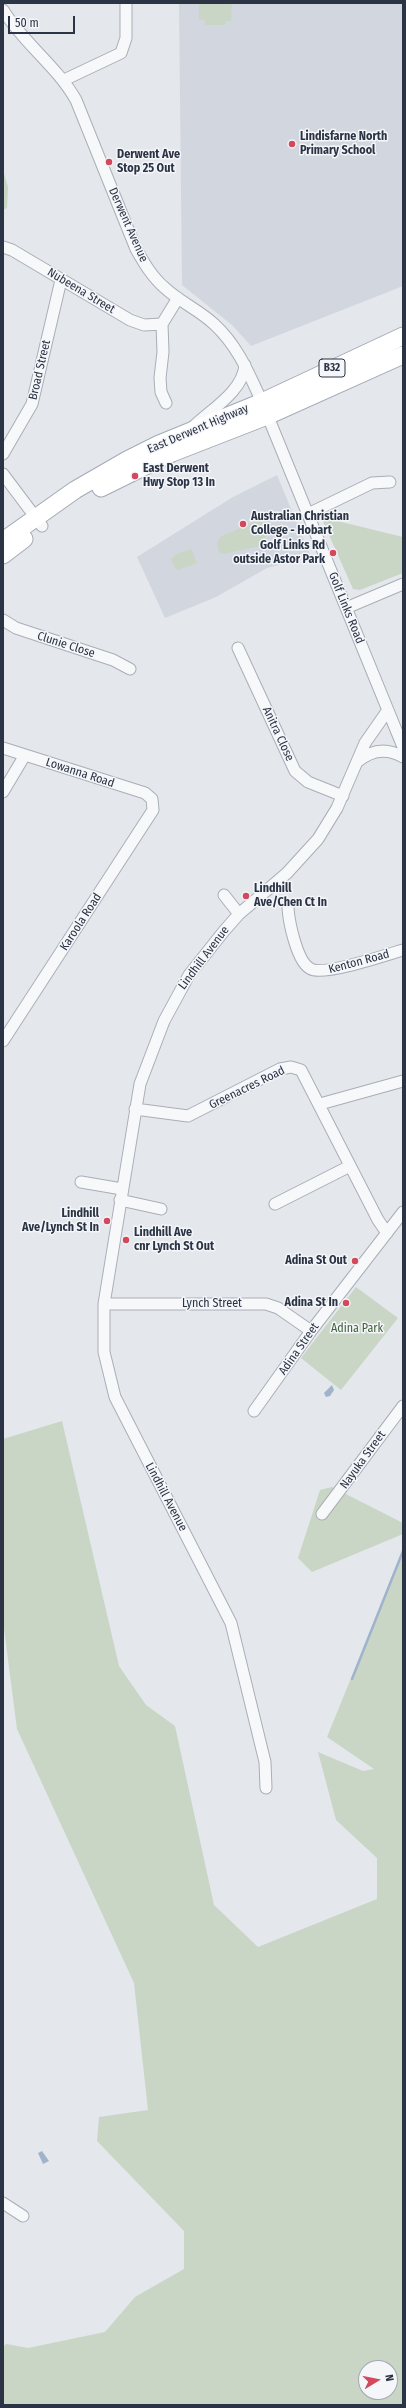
<!DOCTYPE html>
<html>
<head>
<meta charset="utf-8">
<style>
	body { margin:0 }
	#map { position:relative; width:406px; height:2408px; overflow:hidden; background:#e4e7ec; font-family:"Fira Sans Condensed",sans-serif }
	canvas { display:block }
	.frame { position:absolute; inset:0; border:4px solid #2b3445; pointer-events:none }
	.north { position:absolute; left:358px; top:2360px; width:40px; height:40px; box-sizing:border-box; background:#f4f6f9; border:1px solid #a4a8b1; border-radius:50%; rotate:80deg; font-size:11px; font-weight:700; line-height:16px; text-align:center; color:#2b3445 }
	.north::after { content:''; display:block; margin:auto; width:14px; height:18px; background:#d1495b; clip-path:polygon(50% 0,100% 100%,50% 72%,0 100%) }
	.scale { position:absolute; left:8px; top:16px; width:67px; height:18px; box-sizing:border-box; border:2px solid #2b3445; border-top:0; padding-left:5px; font-size:12px; line-height:14px; white-space:nowrap; color:#2b3445; -webkit-text-stroke:3px #f4f6f9; paint-order:stroke }
</style>
</head>
<body>
<div id="map">
<canvas width="406" height="2408"></canvas>
<div class="frame"></div>
<div class="north">N</div>
<div class="scale">50 m</div>
</div>
<script>
const context = document.querySelector('canvas').getContext('2d');
context.lineJoin = 'round';
function paint(path, color) { context.fillStyle = color; context.fill(path, 'evenodd'); }
function trace(path, color, width, dash) { context.strokeStyle = color; context.lineWidth = width; context.lineCap = dash ? 'butt' : 'round'; context.setLineDash(dash || []); context.stroke(path); }
function label(font, color, halo, rows, align = 'center') {
  context.font = font + ' "Fira Sans Condensed",sans-serif'; context.lineWidth = 3; context.setLineDash([]); context.textBaseline = 'middle'; context.strokeStyle = halo; context.fillStyle = color; for (const [text, x, y, turn = 0] of rows) {
    context.save(); context.translate(x, y); context.rotate((+turn || 0) * Math.PI / 180); context.textAlign = isNaN(turn) ? turn : align; if (halo) context.strokeText(text, 0, 0); context.fillText(text, 0, 0); context.restore();
  }
}
paint(new Path2D(`
	M179,3H403V286L251,346L232,325L182,285Z
	M277,475L311,557L267,568L216,597L165,618L137,557L233,497Z`), '#d2d6de');
paint(new Path2D(`
	M199,3H232L231,21H226L225,25H205V20H199Z
	M3,170L8,187L7,208L3,210Z
	M321,517L403,537V573L360,590L353,589Z
	M254,522H263L266,526L265,545L223,554L219,552L217,544L220,537Z
	M191,549L197,563L178,570L175,568L171,559L177,554Z
	M356,1287L398,1318L341,1390L301,1358Z
	M62,1421L119,1666L146,1705L175,1726L214,1905L258,1947L377,1899V1858L336,1820L318,1752L363,1771L374,1769L327,1737L403,1551V2405H3V2347L6,2344L28,2348L105,2332L135,2297L184,2269V2231L97,2141L99,2117L148,2110L134,1983L17,1729L3,1621V1439ZM366,2368H390V2392H366Z
	M332,1487L403,1523V1534L312,1572L298,1558L320,1490Z`), '#c9d6c5');
paint(new Path2D(`
	M332,1385L334,1390L330,1396L326,1397L324,1393Z
	M42,2151L49,2161L43,2164L38,2153Z`), '#9fb4cc');
trace(new Path2D(`
	M352,1679L403,1551`), '#9fb4cc', 2.5);
const minor = new Path2D(`
	M3,10C24,44 56,65 76,100L136,249C144,263 152,277 165,288C180,302 199,310 214,324C238,346 249,374 262,402L403,747
	M64,80L121,53L126,38V3
	M3,247L12,250L130,320L144,325L162,324
	M166,403L161,392L160,378L163,352L162,324L178,298
	M194,426C212,409 243,391 245,365
	M3,454L32,404L61,280
	M3,474L42,526
	M308,514L372,483L390,482
	M346,608L403,584
	M3,620L16,628L113,660L130,669
	M238,648L295,771L308,782L343,796
	M3,748L145,793L152,799L153,810L3,1041
	M357,762C371,750 386,747 403,757
	M3,792L25,755
	M224,895L239,914
	M288,908C289,922 297,963 311,969C324,976 386,955 403,950
	M320,1104L403,1081
	M135,1109L188,1116L280,1069L291,1067L301,1070L378,1220L387,1233
	M81,1182L122,1189
	M120,1200L161,1209
	M275,1204L350,1166
	M104,1304H266L278,1308L311,1331
	M254,1411L311,1331L403,1212
	M322,1514L403,1406
	M266,1788L265,1762L231,1623L115,1397L104,1352V1304L140,1084L164,1021L189,975L224,931L239,914L287,873L318,839L337,808L365,743L388,710
	M3,2203L23,2216`);
const primary = new Path2D(`
	M101,488L172,453L267,416L403,355
	M3,541L75,490L127,460L159,444L262,402L403,336
	M3,555L24,539`);
trace(minor, '#a9aeb7', 13);
trace(primary, '#a3abb8', 19);
trace(minor, '#f7f8fa', 11);
trace(primary, '#fff', 17);
for (const [x, y, r, color] of [
	[292,144,4,"#d1495b"],
	[109,162,4,"#d1495b"],
	[135,476,4,"#d1495b"],
	[243,524,4,"#d1495b"],
	[333,553,4,"#d1495b"],
	[246,896,4,"#d1495b"],
	[107,1221,4,"#d1495b"],
	[126,1240,4,"#d1495b"],
	[355,1261,4,"#d1495b"],
	[346,1303,4,"#d1495b"]
]) { const dot = new Path2D(); dot.arc(x, y, r, 0, 2 * Math.PI); context.fillStyle = color; context.fill(dot); trace(dot, '#f4f6f9', 1.5); }
for (const [x, y, w] of [
	[332,368,26]
]) { const box = new Path2D(); box.roundRect(x - w / 2, y - 9, w, 18, 3); context.fillStyle = '#f4f6f9'; context.fill(box); trace(box, '#2b3445', 1); }
label('bold 11px', '#2b3445', null, [
	["B32",332,368]
]);
label('bold 12px', '#2b3445', '#f4f6f9', [
	["Lindisfarne North",300,137],
	["Primary School",300,151],
	["Derwent Ave",117,155],
	["Stop 25 Out",117,169],
	["East Derwent",143,469],
	["Hwy Stop 13 In",143,483],
	["Australian Christian",251,517],
	["College - Hobart",251,531],
	["Golf Links Rd",325,546,"right"],
	["outside Astor Park",325,560,"right"],
	["Lindhill",254,889],
	["Ave/Chen Ct In",254,903],
	["Lindhill",99,1214,"right"],
	["Ave/Lynch St In",99,1228,"right"],
	["Lindhill Ave",134,1233],
	["cnr Lynch St Out",134,1247],
	["Adina St Out",347,1261,"right"],
	["Adina St In",338,1303,"right"]
], 'left');
label('12px', '#2b3445', '#f4f6f9', [
	["Derwent Avenue",128,225,66],
	["Nubeena Street",81,291,31],
	["Broad Street",40,370,-77],
	["East Derwent Highway",198,429,-23],
	["Golf Links Road",346,608,68],
	["Clunie Close",66,645,18],
	["Anitra Close",278,734,65],
	["Lowanna Road",80,773,18],
	["Karoola Road",81,922,-57],
	["Lindhill Avenue",204,958,-53],
	["Kenton Road",359,962,-15],
	["Greenacres Road",247,1088,-26],
	["Lynch Street",212,1304],
	["Adina Street",299,1349,-55],
	["Nayuka Street",363,1460,-54],
	["Lindhill Avenue",166,1497,62]
]);
label('12px', '#3f6138', '#f4f6f9', [
	["Adina Park",357,1329]
]);
</script>
</body>
</html>
